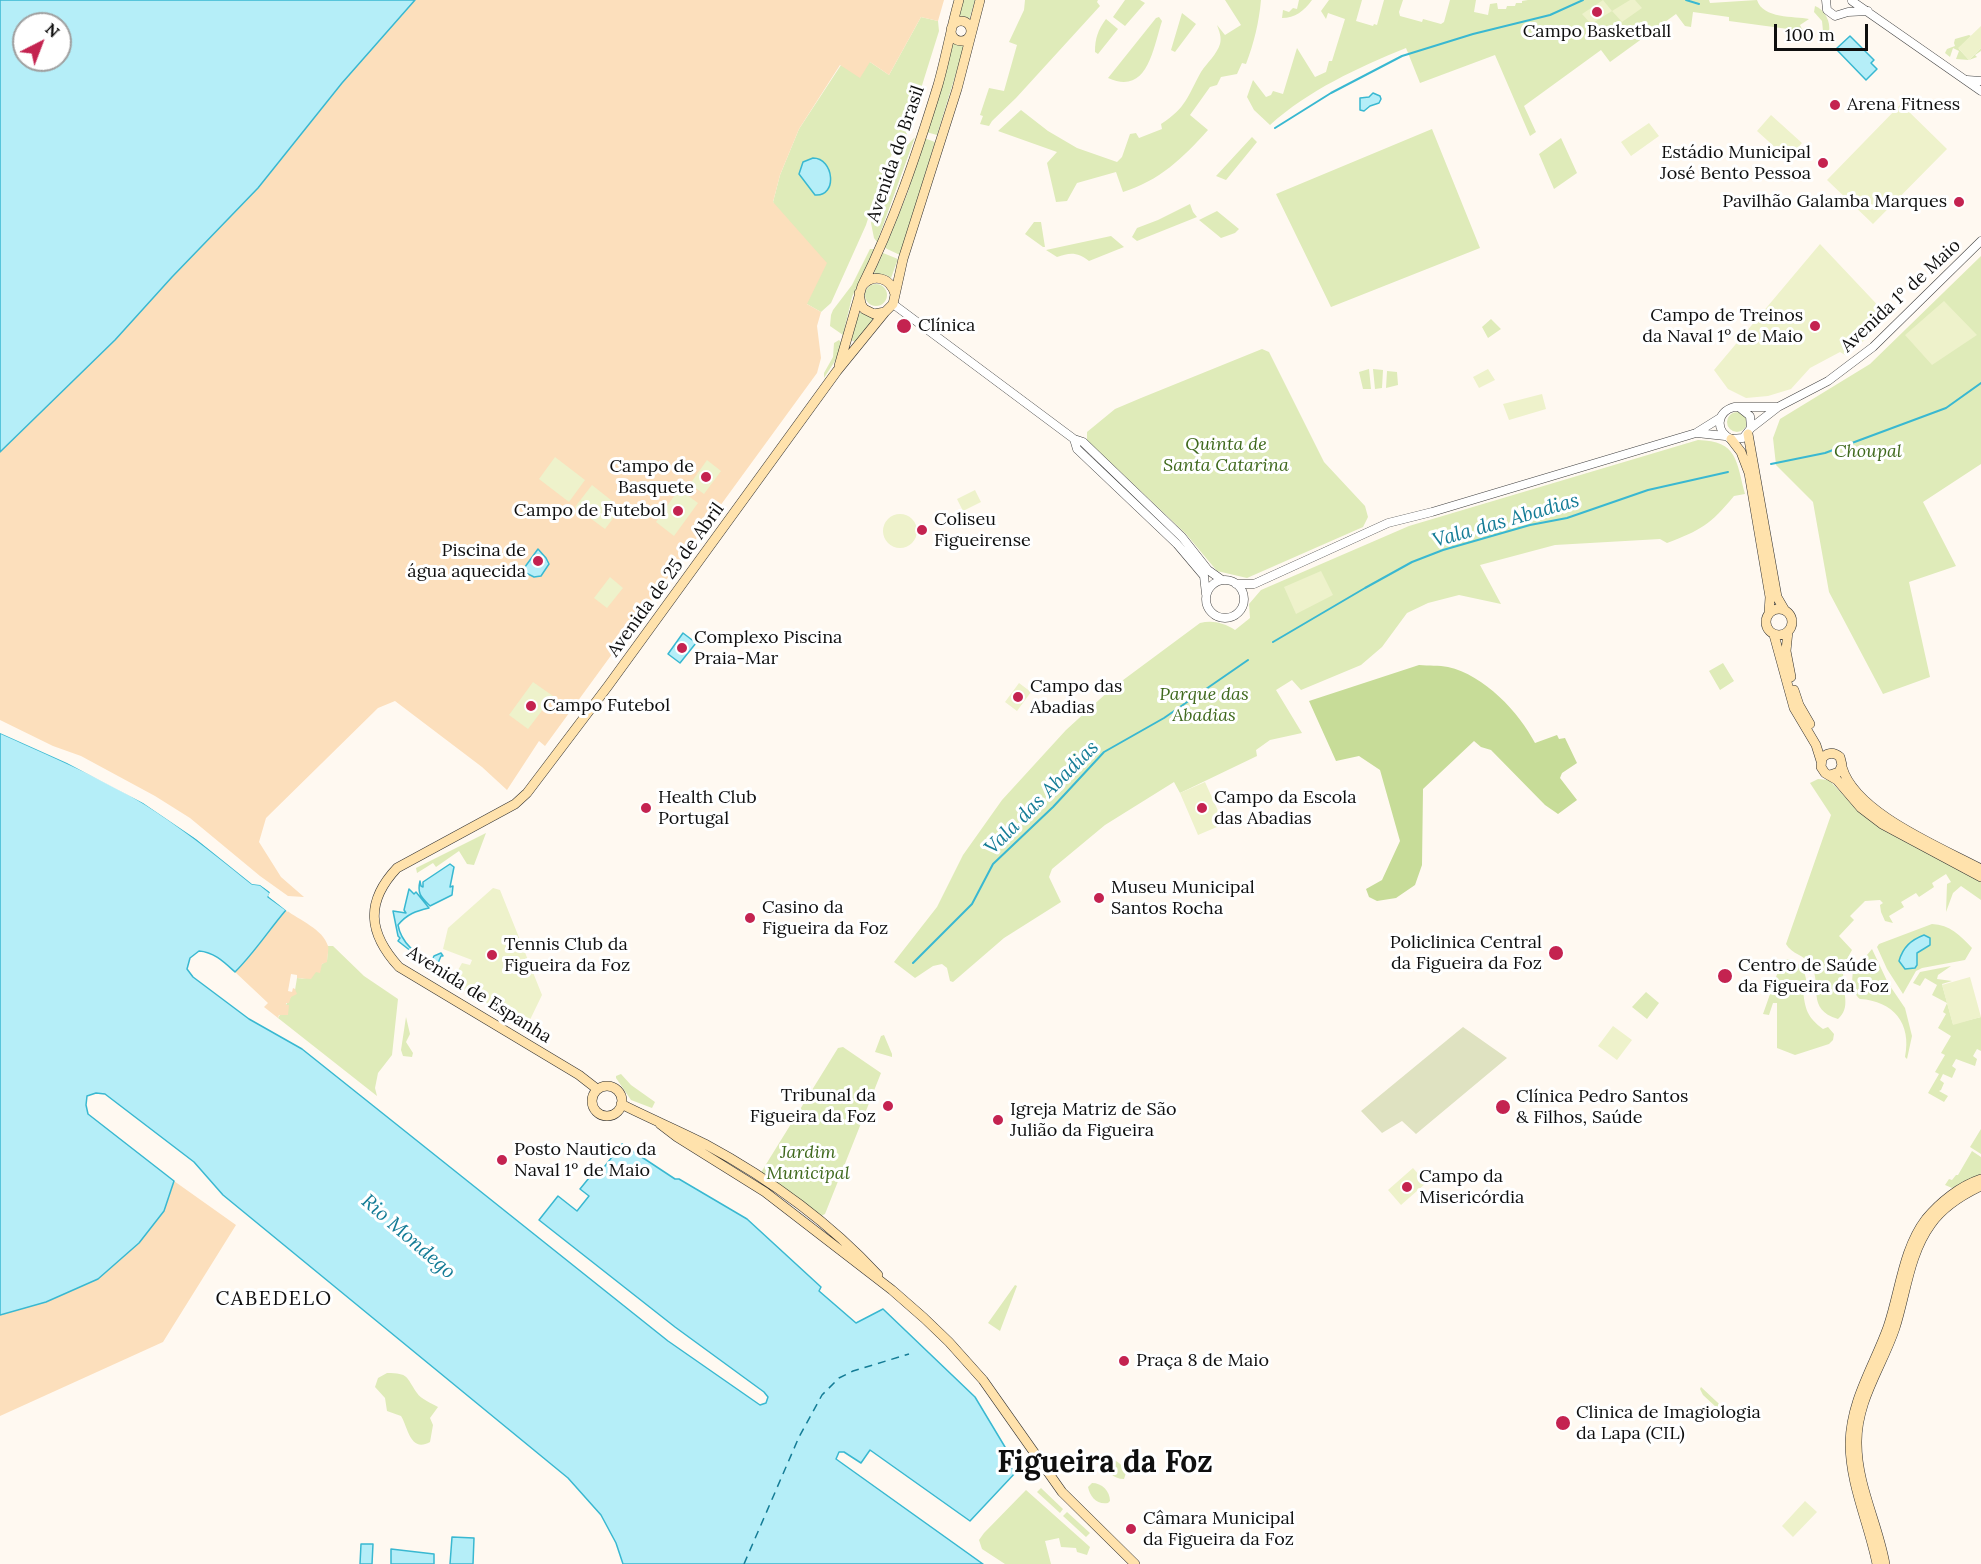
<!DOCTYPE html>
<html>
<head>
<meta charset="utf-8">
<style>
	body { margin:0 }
	#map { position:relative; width:1981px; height:1564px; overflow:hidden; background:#fff9f1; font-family:Lora,serif }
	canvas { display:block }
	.north { position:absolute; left:12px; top:12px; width:60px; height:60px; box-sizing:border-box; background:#fff; border:2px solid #9f9f9f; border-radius:50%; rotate:42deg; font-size:16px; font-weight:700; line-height:24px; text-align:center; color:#0f0f0f }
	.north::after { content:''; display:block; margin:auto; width:21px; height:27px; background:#c42350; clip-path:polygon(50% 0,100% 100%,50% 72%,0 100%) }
	.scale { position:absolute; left:1774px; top:24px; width:94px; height:27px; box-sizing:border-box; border:3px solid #0f0f0f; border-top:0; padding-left:8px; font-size:18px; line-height:21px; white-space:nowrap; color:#0f0f0f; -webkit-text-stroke:4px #fff; paint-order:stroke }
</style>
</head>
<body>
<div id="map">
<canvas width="1981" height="1564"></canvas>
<div class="north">N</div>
<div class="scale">100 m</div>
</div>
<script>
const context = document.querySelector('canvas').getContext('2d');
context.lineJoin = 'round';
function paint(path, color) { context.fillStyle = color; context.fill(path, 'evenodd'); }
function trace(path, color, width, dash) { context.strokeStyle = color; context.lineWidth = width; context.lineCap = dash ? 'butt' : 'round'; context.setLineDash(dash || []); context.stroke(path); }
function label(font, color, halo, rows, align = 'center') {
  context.font = font + ' Lora,serif'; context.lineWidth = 6; context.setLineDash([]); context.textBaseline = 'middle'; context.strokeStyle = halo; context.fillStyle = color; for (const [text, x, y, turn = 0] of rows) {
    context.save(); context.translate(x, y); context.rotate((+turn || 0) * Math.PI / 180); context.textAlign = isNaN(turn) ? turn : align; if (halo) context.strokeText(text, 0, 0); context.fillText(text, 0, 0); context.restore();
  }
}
paint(new Path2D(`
	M963,0H975L969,20L961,18L959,15Z
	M1025,0H1098L1097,2L1100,6L1016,98L992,121L989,126L980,124L983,116L980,115L989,88L1004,91L1017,45L1009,42L1024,10Z
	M1125,0H1140L1145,3L1125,26L1113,17Z
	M1225,0H1261C1259,22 1254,43 1246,64L1242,63L1237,74L1221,77L1217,85L1210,87L1190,115L1208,130C1183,158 1159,181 1123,192L1116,172L1077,183L1067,201L1056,202L1047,163L1057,152L998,131L1021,110L1048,131L1077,148L1117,162L1122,157L1130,134L1136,133L1139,138L1162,129L1161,124C1187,107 1187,97 1201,72C1207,63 1217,54 1220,44C1222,37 1219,31 1217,25L1225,35L1241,25Z
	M1299,0H1312C1304,11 1295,18 1282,18L1283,10L1289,12L1293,8L1297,9Z
	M1329,0H1362L1356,21L1373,26L1374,24L1377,25L1384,0H1403L1399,12L1400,16L1422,22L1423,19L1441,24L1444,22L1450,0H1476L1474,12L1488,15L1490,4L1497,3L1498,9H1506L1507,6H1515L1516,3H1522V1L1528,0H1709L1710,3L1757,0C1763,19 1794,16 1809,19L1800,25L1803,31L1729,21V17L1693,12L1691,27L1685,26L1676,14L1610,62L1601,50L1524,106L1536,132L1530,136L1495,55L1420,83L1406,48C1357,68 1309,90 1270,125L1254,110L1247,97L1253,80L1266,97L1271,95L1273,91L1283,94L1297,48L1315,77L1326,72L1329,61H1332L1345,19L1328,13L1326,19L1321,11Z
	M1815,6C1825,10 1831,22 1829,32L1823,31L1822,21L1814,12Z
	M1182,13L1196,24L1175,52L1171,50Z
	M921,17L938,21L939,31L909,127L904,142L892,154L882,174L866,225L831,303L821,312L807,304L773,202L780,175L799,129L841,65L870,62L889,75Z
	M1159,17L1162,21C1153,48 1148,96 1108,78L1156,18Z
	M1106,19L1118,29L1098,54L1095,52C1095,38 1098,30 1106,19Z
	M1969,35L1971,36L1959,49L1969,60L1981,48V51L1975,55L1977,57L1969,60L1956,59L1959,51L1953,48L1950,57L1945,53L1947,49L1955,46L1954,43L1955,39Z
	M953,42L957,45L965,44L937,135L926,132Z
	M1432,129L1480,248L1331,307L1276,194Z
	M915,137L877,242L874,238L871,223L876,209L890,190L902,151Z
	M1252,137L1257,142L1226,180L1216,176Z
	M924,138L935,142L900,255L885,248L908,192Z
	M1561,138L1577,173L1554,189L1539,154Z
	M1190,204L1193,212L1197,217L1137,241L1132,237L1137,228L1158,220Z
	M1217,211L1239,229L1235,233L1221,238L1199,220Z
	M1034,222H1041L1045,247H1043L1025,234Z
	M1111,236L1124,247L1089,261C1078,252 1070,252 1057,257L1046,250Z
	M870,249H874L852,297L843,335L830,326L831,315L833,310L852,285Z
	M883,253L898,259L891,278L886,275L875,274L874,272Z
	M1981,256V464L1923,502L1956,566L1909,582L1930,677L1883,694L1829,592L1813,502L1776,465L1773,438L1780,419L1870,364Z
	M865 295a11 11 0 1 1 22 0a11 11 0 1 1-22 0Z
	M861,312L873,317V320L855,342L851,340L858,316Z
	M1491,319L1501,329L1488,338L1482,327Z
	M839,340L842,343L835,361L824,378V373L833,357L834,343Z
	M1262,349L1269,352L1324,462L1365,506L1368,517L1363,527L1247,578L1217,571L1186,534L1087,440V432L1115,409L1141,398Z
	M1369,369L1371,389H1363L1359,372Z
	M1373,369L1383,370L1382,388L1375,389Z
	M1387,371L1397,372L1398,385L1386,388Z
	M1727 422a10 10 0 1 1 20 0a10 10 0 1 1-20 0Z
	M1698,440C1738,441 1736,461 1745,494L1734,496C1710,525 1701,530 1667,543L1660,539L1555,545L1480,565L1501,604L1459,595L1428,603L1407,613L1382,647L1361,665L1301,690L1292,680L1276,690L1302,733L1270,740L1256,750L1257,756L1180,793L1174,782L1105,825L1052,869L1049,877L1061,902L1004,938L953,982L950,981L947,968L942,964L933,966L915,978L894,962L937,907L963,855L1002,800L1066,730L1111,689L1200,623C1213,620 1224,623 1235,630L1250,618L1249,604L1261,590L1409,526Z
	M1723,663L1734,681L1720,690L1709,671Z
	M1818,779L1829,780L1850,802L1874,823L1981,882V900L1961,886L1953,893L1946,912L1947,884L1951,882L1946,874L1932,883L1934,887L1919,897L1916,893L1901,902L1904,907L1889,916L1893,923L1885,921L1881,912L1880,905L1883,903L1880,900L1865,901L1850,916L1854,920L1839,936L1852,950C1847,958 1843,969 1843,978C1843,994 1851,1007 1838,1019C1805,1009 1823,986 1811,965C1805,955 1791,954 1786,944L1831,815L1810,783Z
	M486,833L474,865L467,864L459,851L436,867L433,863L417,873L416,868Z
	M1932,924C1950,925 1960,935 1972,948L1965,960L1922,968L1916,971L1903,994L1887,969L1877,947L1879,944Z
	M328,946H333L364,976L398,999L392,1055L378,1073L375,1088L377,1096L278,1018L295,990L297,978C316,981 313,968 327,961Z
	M1872,949L1888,983L1905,1008L1912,1036L1907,1059L1905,1057C1912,1023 1893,1001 1860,999C1850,991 1851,973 1856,962H1861Z
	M1790,959C1803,965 1806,973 1807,987L1803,990C1805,1009 1807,1017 1823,1029L1828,1027L1834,1034L1833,1040L1829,1044L1795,1055L1777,1048V1003H1773L1769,1015L1763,1014L1781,963L1784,960Z
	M1951,966L1938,975L1937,979L1952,981L1942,984L1953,1024L1981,1017V1051L1977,1049L1973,1056L1977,1059L1975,1066L1956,1059L1952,1066L1956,1069L1952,1078L1943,1074L1940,1080L1944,1083L1941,1090L1939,1091L1948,1096L1944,1102L1928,1093L1939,1074L1935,1072L1945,1055L1941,1053L1951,1036L1938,1028L1946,1014L1943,1012L1947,1003L1932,995L1937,985L1925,978L1920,986L1913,983L1920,972Z
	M1646,992L1659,1003L1647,1019L1632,1007Z
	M406,1017L410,1034L406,1042L413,1053L412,1057L403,1056L401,1050Z
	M884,1035L892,1054V1057L875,1052L881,1036Z
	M843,1047L881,1073L825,1214L819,1217L760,1174L838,1048Z
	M621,1074L631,1085L655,1102L652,1108L631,1100L616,1078V1076Z
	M1981,1129V1154L1970,1147Z
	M1972,1151L1981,1157V1174L1952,1188L1945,1185L1949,1179L1952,1180L1956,1175H1958Z
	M1015,1285L1017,1286L1000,1331L988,1323Z
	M387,1373C409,1373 406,1377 417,1393C421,1399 431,1403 438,1407L430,1418L433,1425L430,1442C410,1453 408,1427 401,1416L387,1411L385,1398L375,1387L378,1378Z
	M1701,1387L1732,1416L1729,1419L1703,1395L1700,1389Z
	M1108,1458C1117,1460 1123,1465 1126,1473L1124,1479C1113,1479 1106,1471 1105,1460Z
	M1092,1483C1102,1483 1110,1491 1110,1501L1108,1503C1097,1505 1090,1497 1088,1487Z
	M1041,1488L1063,1509L1060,1513L1037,1492Z
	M1026,1490L1090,1547L1087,1555L1077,1552L1076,1548L1061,1547L1059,1538L1045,1541L1051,1564H1005L982,1549L979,1540L984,1533Z
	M1067,1512L1090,1533L1086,1537L1063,1516Z`), '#dfebb9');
paint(new Path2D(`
	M1419,665C1429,666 1439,665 1448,667C1484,675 1519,712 1535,743L1557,735L1559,739L1565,738L1577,763L1562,773L1560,778L1577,800L1558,814L1545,805L1491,750L1481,747L1474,741L1423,789L1422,865L1415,885L1396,898L1377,901L1369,897L1366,889L1382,880L1400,841L1380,770L1359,756L1336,761L1309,701Z`), '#c7dc98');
paint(new Path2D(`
	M415,0H944L938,21L921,17L889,75L870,62L860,78L840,65L799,129L780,175L773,202L827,263L807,304L821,312L817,326L821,358L817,373L545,746L539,741L507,790L482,767L395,701L378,708L266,818L259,842L281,877L304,897L288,896L260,876L190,818L155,796L81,756L53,746L0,720V452L115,340L172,277L258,188L342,83Z
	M286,910C299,920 323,929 328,946C329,950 327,957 327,962L322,964L320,973L316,972L311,979L297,978V975L291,974L288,991L292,992L293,988L295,989L297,994L291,997L289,1003H286V1005H289L288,1015H279L278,1018L264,1007L268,1003L235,972C255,952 268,931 286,910Z
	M174,1181L236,1225L163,1342L0,1416V1315L46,1302L139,1243L164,1211Z`), '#fcdfbc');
paint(new Path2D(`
	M1463,1027L1507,1058L1416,1134L1402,1121L1382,1133L1361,1111Z`), '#dfe2c1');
paint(new Path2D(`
	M1603,0L1612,11L1630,0H1635L1642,8L1622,22L1612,11L1591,24L1582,14Z
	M1981,26V48L1969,60L1958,48Z
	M1901,104L1947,149L1873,224L1827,180Z
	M1771,115L1802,143L1788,159L1757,131Z
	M1649,123L1659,136L1631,156L1621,142Z
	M1820,244L1887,315L1870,336L1845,355L1840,352L1810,368L1791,389L1768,396L1746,398L1728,389L1714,370Z
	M1944,301L1977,335L1932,365L1905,335Z
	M1488,369L1495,380L1479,388L1473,377Z
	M1542,394L1546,409L1509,420L1503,404Z
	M555,457L585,480L569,502L539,479Z
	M707,460L721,471L704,494L690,484Z
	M592,485L621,508L605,529L575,507Z
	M679,489L698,503L674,536L656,522Z
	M975,490L981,502L963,511L957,499Z
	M883 531a17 17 0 1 1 34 0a17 17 0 1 1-34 0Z
	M1321,571L1333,595L1296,614L1284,587Z
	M610,577L623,588L607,608L594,598Z
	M533,682L553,696L528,729L509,715Z
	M1019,683L1031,692L1017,711L1005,702Z
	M1205,782L1224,824L1198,835L1180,793Z
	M493,888L500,890L542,995L527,1026L456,986L457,972L462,963L470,965L472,960L443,949L448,928Z
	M1970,977L1981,1017L1953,1025L1942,985Z
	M1613,1026L1632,1040L1617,1060L1598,1046Z
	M1413,1168L1426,1183L1401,1205L1388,1190Z
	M1805,1501L1817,1512L1793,1537L1782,1526Z`), '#eef2cb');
const water = new Path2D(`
	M0,0H415L342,83L258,188L172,277L115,340L0,452ZM24,24H60V60H24Z
	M1850,36L1874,60L1871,63L1877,69L1866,80L1836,49Z
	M1373,93L1380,96L1381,99L1379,103L1370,106L1364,111L1360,110V98L1369,97Z
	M813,158C834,158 838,197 815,195L799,174L803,162Z
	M538,549L546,558L549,564L541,576L534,577L522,571Z
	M683,633L696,643L680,663L668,654Z
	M0,733C49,755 99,776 145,804C183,828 217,856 252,884L260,885L270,893L268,897L286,910C268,931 255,952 235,972C224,962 214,952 199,951L190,958L187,969L193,977L249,1019L302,1049L668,1341L760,1405L766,1403L768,1397L764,1392L675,1327L539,1220L558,1196L577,1211L589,1196L580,1189L593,1173L598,1175L622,1144L675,1179H679L747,1219L821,1287L819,1291L856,1323L883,1309L975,1397L1011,1457L1008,1459V1465L1016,1472L970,1521L870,1450L861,1463L844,1452H839L836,1459L983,1564H623L616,1543L601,1515L568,1478L223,1195L194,1162L105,1094L96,1093L87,1096L86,1105L88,1114L174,1181L164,1211L139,1243L98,1279L46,1302L0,1315Z
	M450,864L454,867L450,887L453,886L452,895L430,906C421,897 417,894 420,881L421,886L423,887V882Z
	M409,889L414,894L416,892L429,908C416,911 407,914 398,925C401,942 416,956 432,960L434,956L441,953L443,956H441L438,963L421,959L398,941L400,938L398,936L393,911L406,913L404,910Z
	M1924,935L1930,938V945L1917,953V965L1915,968L1905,969L1899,961C1903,947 1911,940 1924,935Z
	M452,1537L474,1538L473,1564H450Z
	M361,1544H373L372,1564H360Z
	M391,1549L434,1554V1564H391Z`);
paint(water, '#b5eef8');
trace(water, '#39b8d1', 1.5);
paint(new Path2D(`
	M0,730L69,761L144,800L198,836L253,881L262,882L273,891L272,896L288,908V912L268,896L270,892L260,885L252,884L196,839L143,803L67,763L0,733Z`), '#fff9f1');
trace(new Path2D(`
	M1686,0L1699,4
	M1275,128L1331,93L1402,56L1473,34L1550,15L1583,0
	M1771,464L1825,453L1946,408L1981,383
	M1273,642L1365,588L1412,562L1443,550L1530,525L1567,518L1648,490L1728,472
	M913,963L972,904L993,864L1053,807L1104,752L1164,718L1248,660`), '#39b8d1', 2);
trace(new Path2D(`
	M744,1564L799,1437L822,1395L839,1378L853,1371L909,1354`), '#147c96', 1.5, [8, 6]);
const tertiary = new Path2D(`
	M1826,0L1827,10L1835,16L1848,12L1868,11
	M1852,1L1981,91
	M1967,80L1981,81
	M893,304L1074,439L1083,442L1182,537L1208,570L1222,580
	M1740,408L1750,416L1751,428L1743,438L1731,439C1715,431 1716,412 1734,407H1778
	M1751,428L1778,407L1828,381L1873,347L1981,241
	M1697,433L1725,436
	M1074,439L1077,449L1177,544L1204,576L1206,594
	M1206 599a19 19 0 1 1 38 0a19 19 0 1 1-38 0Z
	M1236,584H1254L1388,523L1432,512L1696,433L1720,418`);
const secondary = new Path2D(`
	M951 31a10 10 0 1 1 20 0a10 10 0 1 1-20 0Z
	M862,286C894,222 917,153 938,85C946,57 951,28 959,0
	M859,293L861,304L864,309L874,314L885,312L893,304L903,259L957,89L980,0
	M839,366L862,286C873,273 890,277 895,294
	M1748,434L1777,597L1784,609
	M1731,439L1741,452L1749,473L1770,597L1769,613
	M1766 622a13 13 0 1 1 26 0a13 13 0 1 1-26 0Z
	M1788,631L1786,651L1791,677
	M1774,635L1794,708L1816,745L1821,761
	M1794,690L1799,705L1810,724
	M1842,767C1855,813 1940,847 1981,869
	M1830,775L1839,772L1842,765L1840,757C1834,752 1828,752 1822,758L1821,767L1825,773L1837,780L1861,808L1882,824L1981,877
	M592 1101a15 15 0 1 1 30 0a15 15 0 1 1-30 0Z
	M597,1089L579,1075L399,967C368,933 365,902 397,868L515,804L527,793L608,686L837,371L885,312
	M621,1104C649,1118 677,1130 705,1144C768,1178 829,1222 878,1275
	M660,1124L677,1137L765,1192L892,1290L924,1318L949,1342L983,1380L1062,1492L1135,1564
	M1877,1564C1869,1524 1850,1484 1850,1443C1851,1400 1874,1366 1888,1327C1900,1292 1903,1249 1926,1219C1940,1202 1960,1186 1981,1179
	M1885,1564C1878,1524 1857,1485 1857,1444C1856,1401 1882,1367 1895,1328C1906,1294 1909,1254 1931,1224C1943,1207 1962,1195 1981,1186`);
trace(tertiary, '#424242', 9);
trace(secondary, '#313131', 10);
trace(tertiary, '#fff', 8);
trace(secondary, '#ffe2ac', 9);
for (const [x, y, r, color] of [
	[1597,12,6,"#c42350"],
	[1835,105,6,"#c42350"],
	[1823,163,6,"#c42350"],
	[1959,202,6,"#c42350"],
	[904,326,8,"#c42350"],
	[1815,326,6,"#c42350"],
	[706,477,6,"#c42350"],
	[678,511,6,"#c42350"],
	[922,530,6,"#c42350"],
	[538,561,6,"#c42350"],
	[682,648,6,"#c42350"],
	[1018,697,6,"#c42350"],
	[531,706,6,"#c42350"],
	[646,808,6,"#c42350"],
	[1202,808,6,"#c42350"],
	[1099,898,6,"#c42350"],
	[750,918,6,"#c42350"],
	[1556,953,8,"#c42350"],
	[492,955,6,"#c42350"],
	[1725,976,8,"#c42350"],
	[888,1106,6,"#c42350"],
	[1503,1107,8,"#c42350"],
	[998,1120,6,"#c42350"],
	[502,1160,6,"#c42350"],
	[1407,1187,6,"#c42350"],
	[1124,1361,6,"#c42350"],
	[1563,1423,8,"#c42350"],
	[1131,1529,6,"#c42350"]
]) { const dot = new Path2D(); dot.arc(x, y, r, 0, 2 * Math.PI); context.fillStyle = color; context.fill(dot); trace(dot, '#fff', 2); }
label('18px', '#0f0f0f', '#fff', [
	["Campo Basketball",1597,32,"center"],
	["Arena Fitness",1847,105],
	["Estádio Municipal",1811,153,"right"],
	["José Bento Pessoa",1811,174,"right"],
	["Pavilhão Galamba Marques",1947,202,"right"],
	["Campo de Treinos",1803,316,"right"],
	["da Naval 1º de Maio",1803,337,"right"],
	["Clínica",918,326],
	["Campo de",694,467,"right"],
	["Basquete",694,488,"right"],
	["Campo de Futebol",666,511,"right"],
	["Coliseu",934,520],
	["Figueirense",934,541],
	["Piscina de",526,551,"right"],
	["água aquecida",526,572,"right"],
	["Complexo Piscina",694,638],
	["Praia-Mar",694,659],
	["Campo das",1030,687],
	["Abadias",1030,708],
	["Campo Futebol",543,706],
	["Health Club",658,798],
	["Portugal",658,819],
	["Campo da Escola",1214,798],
	["das Abadias",1214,819],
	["Museu Municipal",1111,888],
	["Santos Rocha",1111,909],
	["Casino da",762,908],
	["Figueira da Foz",762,929],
	["Policlinica Central",1542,943,"right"],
	["da Figueira da Foz",1542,964,"right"],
	["Tennis Club da",504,945],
	["Figueira da Foz",504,966],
	["Centro de Saúde",1738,966],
	["da Figueira da Foz",1738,987],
	["Tribunal da",876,1096,"right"],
	["Figueira da Foz",876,1117,"right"],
	["Clínica Pedro Santos",1516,1097],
	["& Filhos, Saúde",1516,1118],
	["Igreja Matriz de São",1010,1110],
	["Julião da Figueira",1010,1131],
	["Posto Nautico da",514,1150],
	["Naval 1º de Maio",514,1171],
	["Campo da",1419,1177],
	["Misericórdia",1419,1198],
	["Praça 8 de Maio",1136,1361],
	["Clinica de Imagiologia",1576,1413],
	["da Lapa (CIL)",1576,1434],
	["Câmara Municipal",1143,1519],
	["da Figueira da Foz",1143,1540]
], 'left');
label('18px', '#0f0f0f', '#fff', [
	["Avenida do Brasil",896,154,-71],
	["Avenida 1º de Maio",1901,296,-43],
	["Avenida de 25 de Abril",666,580,-54],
	["Avenida de Espanha",479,995,32]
]);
label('italic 18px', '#3f691d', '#fff', [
	["Quinta de",1226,445],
	["Santa Catarina",1226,466],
	["Choupal",1868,452],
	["Parque das",1204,695],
	["Abadias",1204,716],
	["Jardim",808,1153],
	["Municipal",808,1174]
]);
label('italic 20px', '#147c96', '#fff', [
	["Vala das Abadias",1506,521,-16],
	["Vala das Abadias",1042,798,-45],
	["Rio Mondego",408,1237,41]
]);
context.letterSpacing = '1.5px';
label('20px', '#0f0f0f', '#fff', [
	["CABEDELO",274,1299]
]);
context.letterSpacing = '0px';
label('bold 30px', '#0f0f0f', '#fff', [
	["Figueira da Foz",1105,1463]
]);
</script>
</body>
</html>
